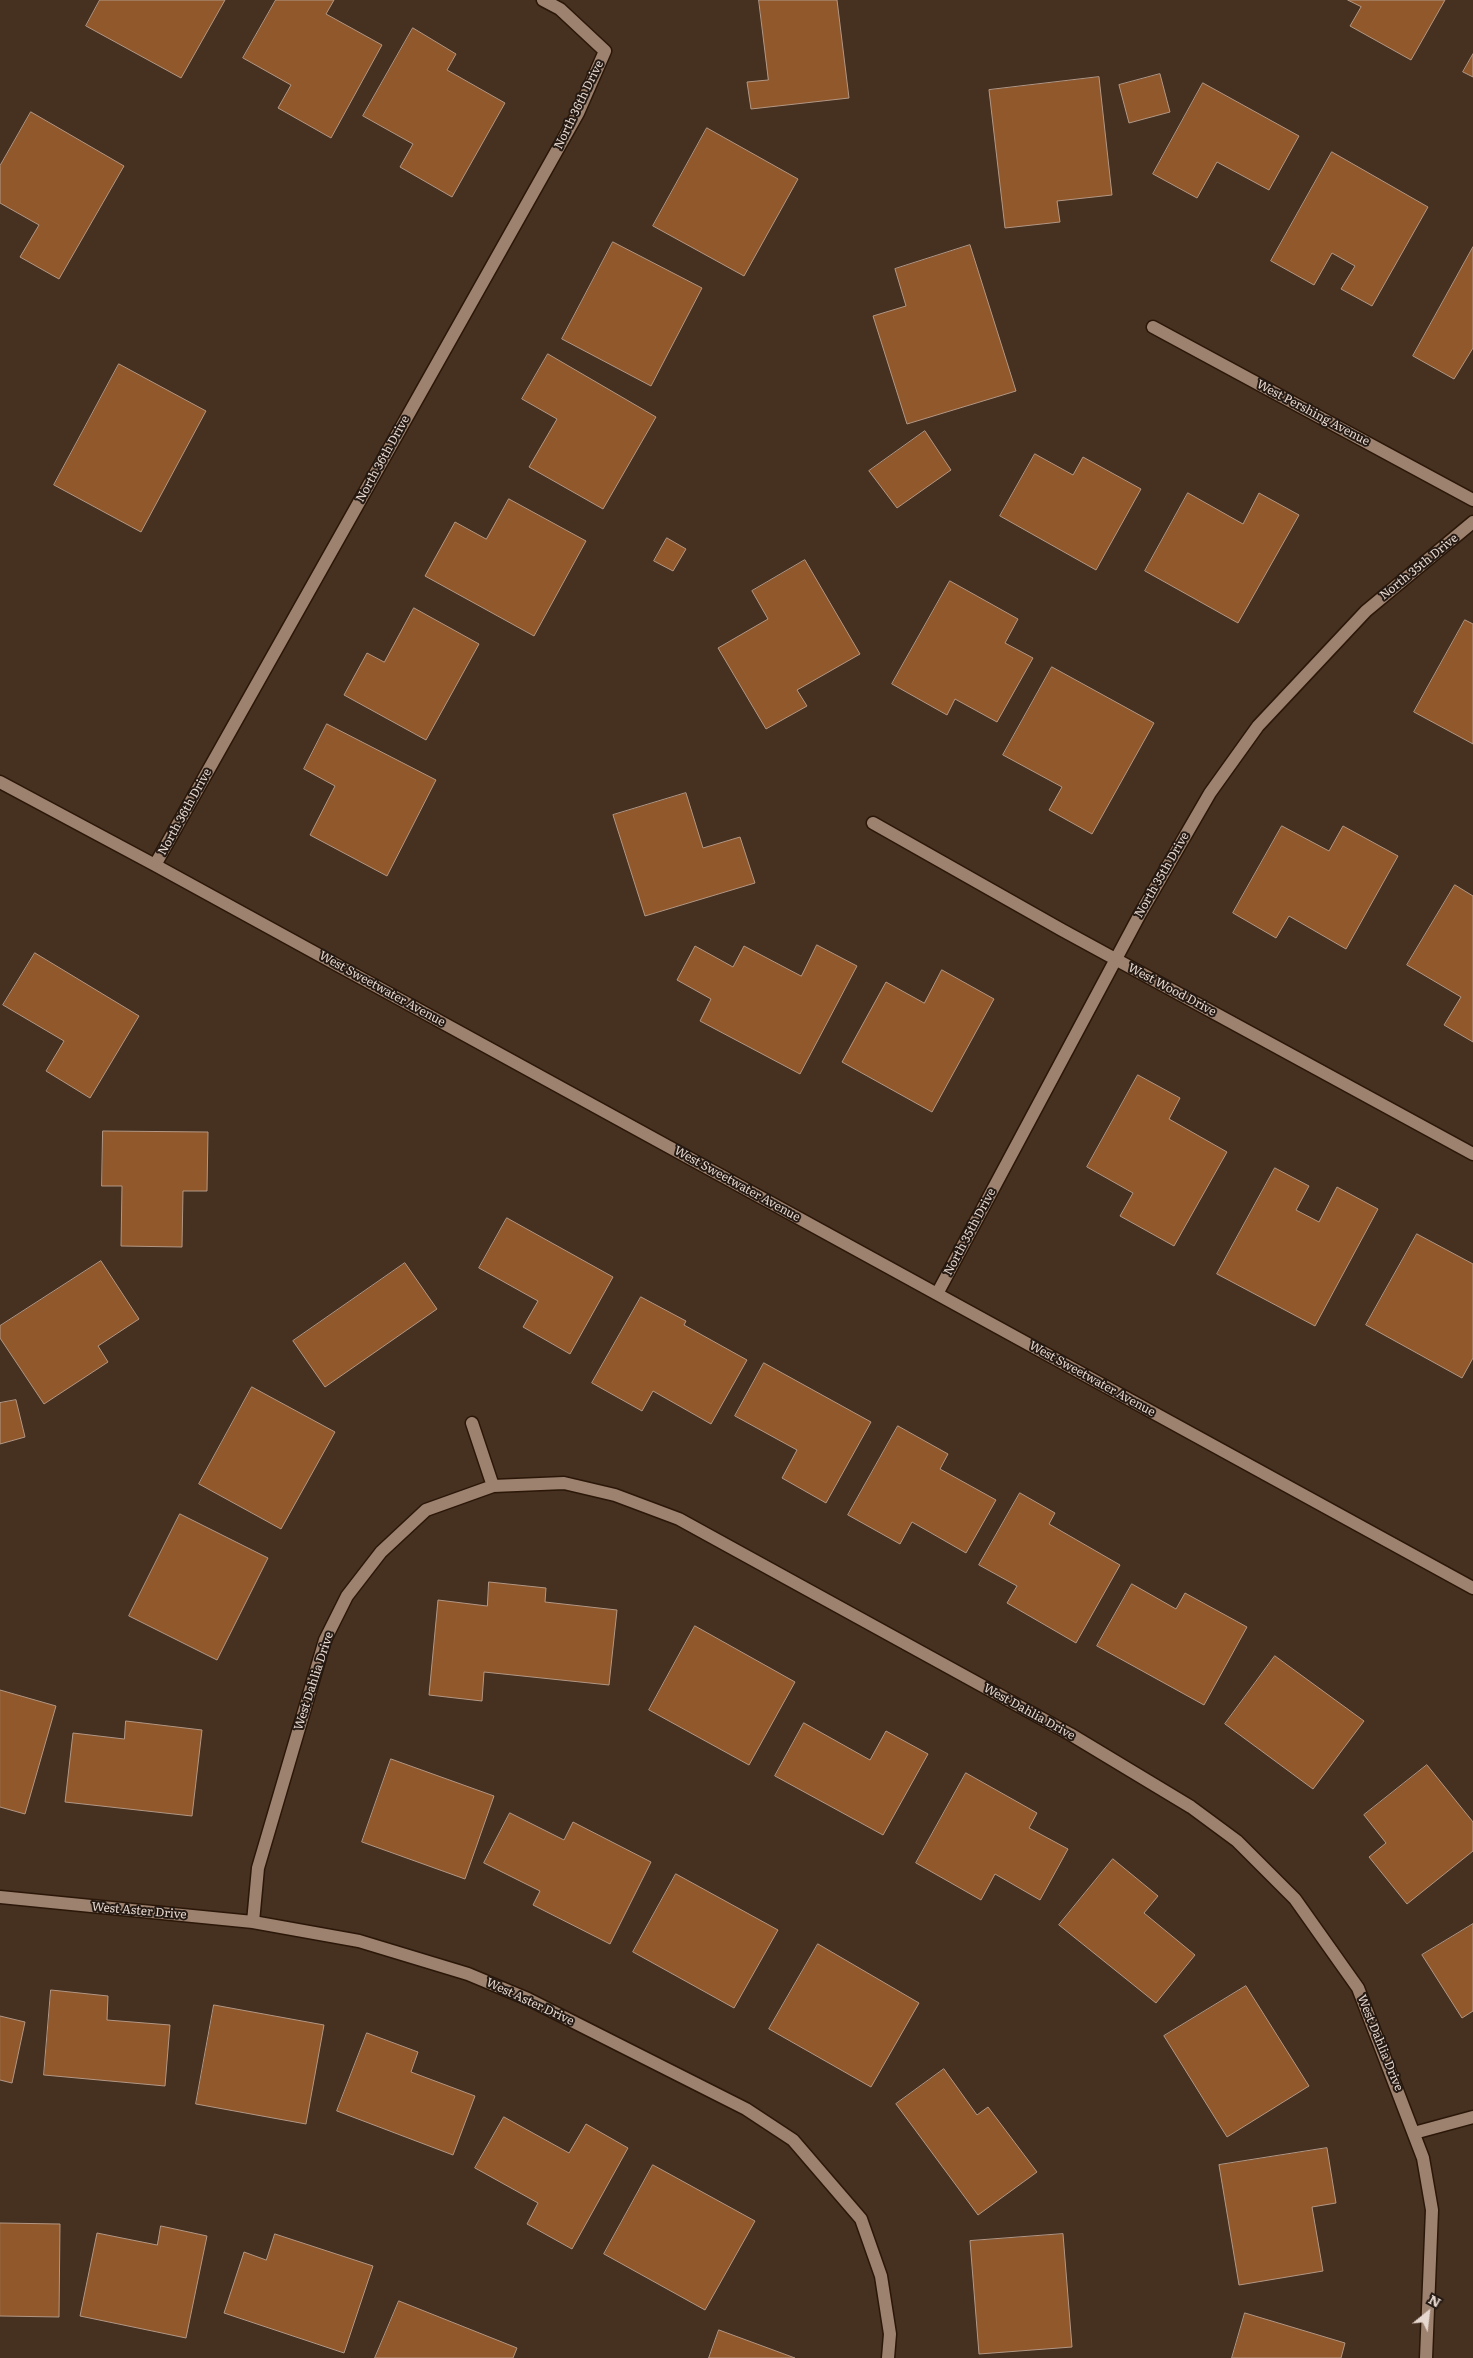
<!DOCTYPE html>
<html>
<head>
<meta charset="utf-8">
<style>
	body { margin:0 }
	#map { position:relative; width:1473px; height:2358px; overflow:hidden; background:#463020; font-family:Literata,serif }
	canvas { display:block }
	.north { position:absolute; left:1403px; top:2288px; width:50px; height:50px; -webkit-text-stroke:4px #241a13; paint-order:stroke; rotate:29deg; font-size:14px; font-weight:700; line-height:20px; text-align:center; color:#e7d8cf }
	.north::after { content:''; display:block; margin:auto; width:18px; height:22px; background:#e7d8cf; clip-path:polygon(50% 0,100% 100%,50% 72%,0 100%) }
</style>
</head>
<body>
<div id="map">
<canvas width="1473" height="2358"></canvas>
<div class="north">N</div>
</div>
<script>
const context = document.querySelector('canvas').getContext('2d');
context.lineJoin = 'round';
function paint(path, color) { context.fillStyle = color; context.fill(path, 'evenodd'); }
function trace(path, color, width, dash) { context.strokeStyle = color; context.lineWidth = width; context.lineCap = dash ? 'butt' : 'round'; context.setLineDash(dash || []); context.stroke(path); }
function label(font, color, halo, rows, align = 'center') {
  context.font = font + ' Literata,serif'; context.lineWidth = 4; context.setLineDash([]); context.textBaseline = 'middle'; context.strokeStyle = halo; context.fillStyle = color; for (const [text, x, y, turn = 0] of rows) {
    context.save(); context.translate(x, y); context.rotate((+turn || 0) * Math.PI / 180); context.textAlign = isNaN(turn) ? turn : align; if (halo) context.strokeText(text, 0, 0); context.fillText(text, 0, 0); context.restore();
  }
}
const building = new Path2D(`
	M100,0H225L181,78L86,26Z
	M276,0H334L326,14L382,45L331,138L278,108L291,85L243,58Z
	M759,0H837L849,98L751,109L747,82L768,80Z
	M1348,0H1445L1411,60L1350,26L1361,7Z
	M413,28L456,54L447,70L505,103L452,197L400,167L413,144L363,116Z
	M1473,54V77L1463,72Z
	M1160,74L1170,112L1129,123L1119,85Z
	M1099,77L1112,195L1057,201L1060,222L1005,228L989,90Z
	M1203,83L1299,136L1269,190L1217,162L1197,198L1153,174Z
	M31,112L124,166L59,279L20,257L39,225L0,203V166Z
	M707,128L798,179L744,276L653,226Z
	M1332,152L1428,207L1372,306L1341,289L1355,266L1332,253L1314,285L1271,261Z
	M613,242L702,288L651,386L562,339Z
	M970,245L1016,391L907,424L873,316L906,306L895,269Z
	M1473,247V348L1454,379L1413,356Z
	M548,354L656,417L603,509L529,467L557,419L522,399Z
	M119,364L206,411L141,532L54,485Z
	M925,431L951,470L897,508L869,471Z
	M1035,454L1073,475L1083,457L1141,489L1096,570L1000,516Z
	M1188,493L1243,524L1259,493L1299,515L1238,623L1145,571Z
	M509,499L586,541L534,636L425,576L455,522L486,539Z
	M667,538L686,549L673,571L654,561Z
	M805,560L860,654L797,690L807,706L766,729L718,648L768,619L752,591Z
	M950,581L1018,619L1005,643L1033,658L997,722L955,699L947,715L892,684Z
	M414,608L479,644L426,740L344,695L367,653L384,662Z
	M1465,620L1473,624V744L1414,712Z
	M1052,667L1154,723L1092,834L1049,810L1062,787L1003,755Z
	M327,724L436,780L387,876L310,835L335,786L304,769Z
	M686,793L703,848L740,837L755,883L645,916L613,815Z
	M1282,826L1329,851L1343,826L1398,856L1346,949L1289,916L1276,938L1233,913Z
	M1455,885L1473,896V1042L1444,1025L1461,997L1407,965Z
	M817,945L857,966L800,1074L700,1021L711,999L677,980L695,946L733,967L744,946L801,976Z
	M35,953L139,1016L90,1098L46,1071L64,1041L3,1005Z
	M942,970L994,999L932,1112L842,1062L886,982L924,1003Z
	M1138,1075L1180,1098L1169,1119L1227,1152L1174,1246L1120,1216L1133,1193L1087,1167Z
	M103,1131L208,1132L207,1191H183L182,1247L121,1246L122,1186H102Z
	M1275,1168L1309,1186L1296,1210L1319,1222L1337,1187L1378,1209L1315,1326L1217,1274Z
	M507,1218L613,1277L570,1354L523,1327L538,1301L479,1268Z
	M1417,1234L1473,1264V1358L1462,1378L1366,1325Z
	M101,1261L139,1319L98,1346L108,1362L44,1404L0,1338V1326Z
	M405,1263L437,1309L325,1387L293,1341Z
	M641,1297L686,1321L684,1325L747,1360L711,1424L653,1391L642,1411L592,1383Z
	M764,1363L871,1422L826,1503L782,1478L797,1450L735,1416Z
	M252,1387L335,1432L281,1529L199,1484Z
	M16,1400L25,1437L0,1444V1403Z
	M898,1426L948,1454L940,1469L996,1500L966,1553L912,1522L900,1544L848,1515Z
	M1020,1493L1055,1513L1049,1524L1120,1565L1076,1643L1007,1603L1017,1586L979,1565Z
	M180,1514L268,1558L217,1660L129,1616Z
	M489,1582L546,1588L545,1602L617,1610L609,1685L484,1672L482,1701L429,1695L438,1600L487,1606Z
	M1132,1584L1176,1609L1185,1593L1247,1627L1204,1705L1097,1646Z
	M695,1626L795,1682L749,1765L649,1710Z
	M1275,1656L1364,1721L1313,1789L1225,1724Z
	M0,1690L56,1706L25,1814L0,1807Z
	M126,1721L202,1730L192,1816L65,1802L73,1733L124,1739Z
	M804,1723L870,1760L886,1731L928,1754L883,1835L775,1776Z
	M391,1759L494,1796L465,1879L362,1842Z
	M1427,1765L1473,1822V1851L1407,1904L1369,1857L1386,1843L1364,1815Z
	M966,1773L1037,1813L1029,1828L1068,1849L1040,1900L995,1874L981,1900L916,1863Z
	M510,1813L564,1840L573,1822L651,1862L610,1944L533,1905L540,1891L484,1863Z
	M1113,1859L1158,1896L1144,1913L1195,1955L1156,2003L1059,1925Z
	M676,1874L778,1930L734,2008L633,1952Z
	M1473,1924V2011L1462,2018L1422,1955Z
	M818,1944L919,2003L871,2087L769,2029Z
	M1246,1986L1309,2086L1227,2137L1164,2036Z
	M51,1990L108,1996L107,2020L170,2025L165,2086L44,2075Z
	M214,2005L324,2025L306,2124L196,2104Z
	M0,2016L25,2022L12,2083L0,2080Z
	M367,2033L418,2052L411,2072L475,2096L453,2155L337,2111Z
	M944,2069L977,2115L988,2107L1037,2172L978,2215L896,2104Z
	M504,2117L569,2153L586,2124L628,2148L572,2249L527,2224L538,2203L475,2168Z
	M1327,2148L1336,2203L1312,2207L1323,2271L1239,2285L1219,2165Z
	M653,2165L755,2221L705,2310L604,2254Z
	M0,2223L60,2224L59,2317L0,2316Z
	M161,2226L207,2236L186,2338L80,2316L97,2233L157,2245Z
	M275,2234L373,2266L344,2353L224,2313L244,2252L266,2260Z
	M1063,2234L1072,2347L979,2354L970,2241Z
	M399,2301L517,2348L513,2358H375Z
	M1245,2313L1345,2343L1341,2358H1232Z
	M719,2330L795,2358H709Z`);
paint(building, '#91582c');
trace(building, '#b29784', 1);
const minor = new Path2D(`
	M1153,327L1473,500
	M0,782L155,865L1473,1588
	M873,823L1062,930L1473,1154
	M155,865L578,113L605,51L560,9L543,0
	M937,1294L1140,914L1210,793L1258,726L1366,611L1473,522
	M472,1423L493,1486
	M0,1897L253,1922L359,1941L468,1974L528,1999L746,2109L793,2140L861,2219L881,2276L890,2334L888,2358
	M253,1922L258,1868L325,1640L347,1596L381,1552L426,1510L493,1486L564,1483L615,1495L679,1519L1070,1734L1191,1807L1237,1841L1295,1899L1358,1988L1423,2158L1432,2210L1426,2358
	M1414,2133L1473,2117`);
trace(minor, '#2b1708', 15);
trace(minor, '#9d8270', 12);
label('12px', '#e7d8cf', '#241a13', [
	["North 36th Drive",579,105,-64],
	["West Pershing Avenue",1313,413,28],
	["North 36th Drive",383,459,-61],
	["North 35th Drive",1419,567,-39],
	["North 36th Drive",185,812,-61],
	["North 35th Drive",1162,875,-60],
	["West Sweetwater Avenue",382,989,29],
	["West Wood Drive",1172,990,28],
	["West Sweetwater Avenue",737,1184,29],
	["North 35th Drive",970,1232,-62],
	["West Sweetwater Avenue",1092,1379,29],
	["West Dahlia Drive",314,1681,-72],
	["West Dahlia Drive",1029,1712,29],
	["West Aster Drive",139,1911,5],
	["West Aster Drive",530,2002,25],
	["West Dahlia Drive",1380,2043,68]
]);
</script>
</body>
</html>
